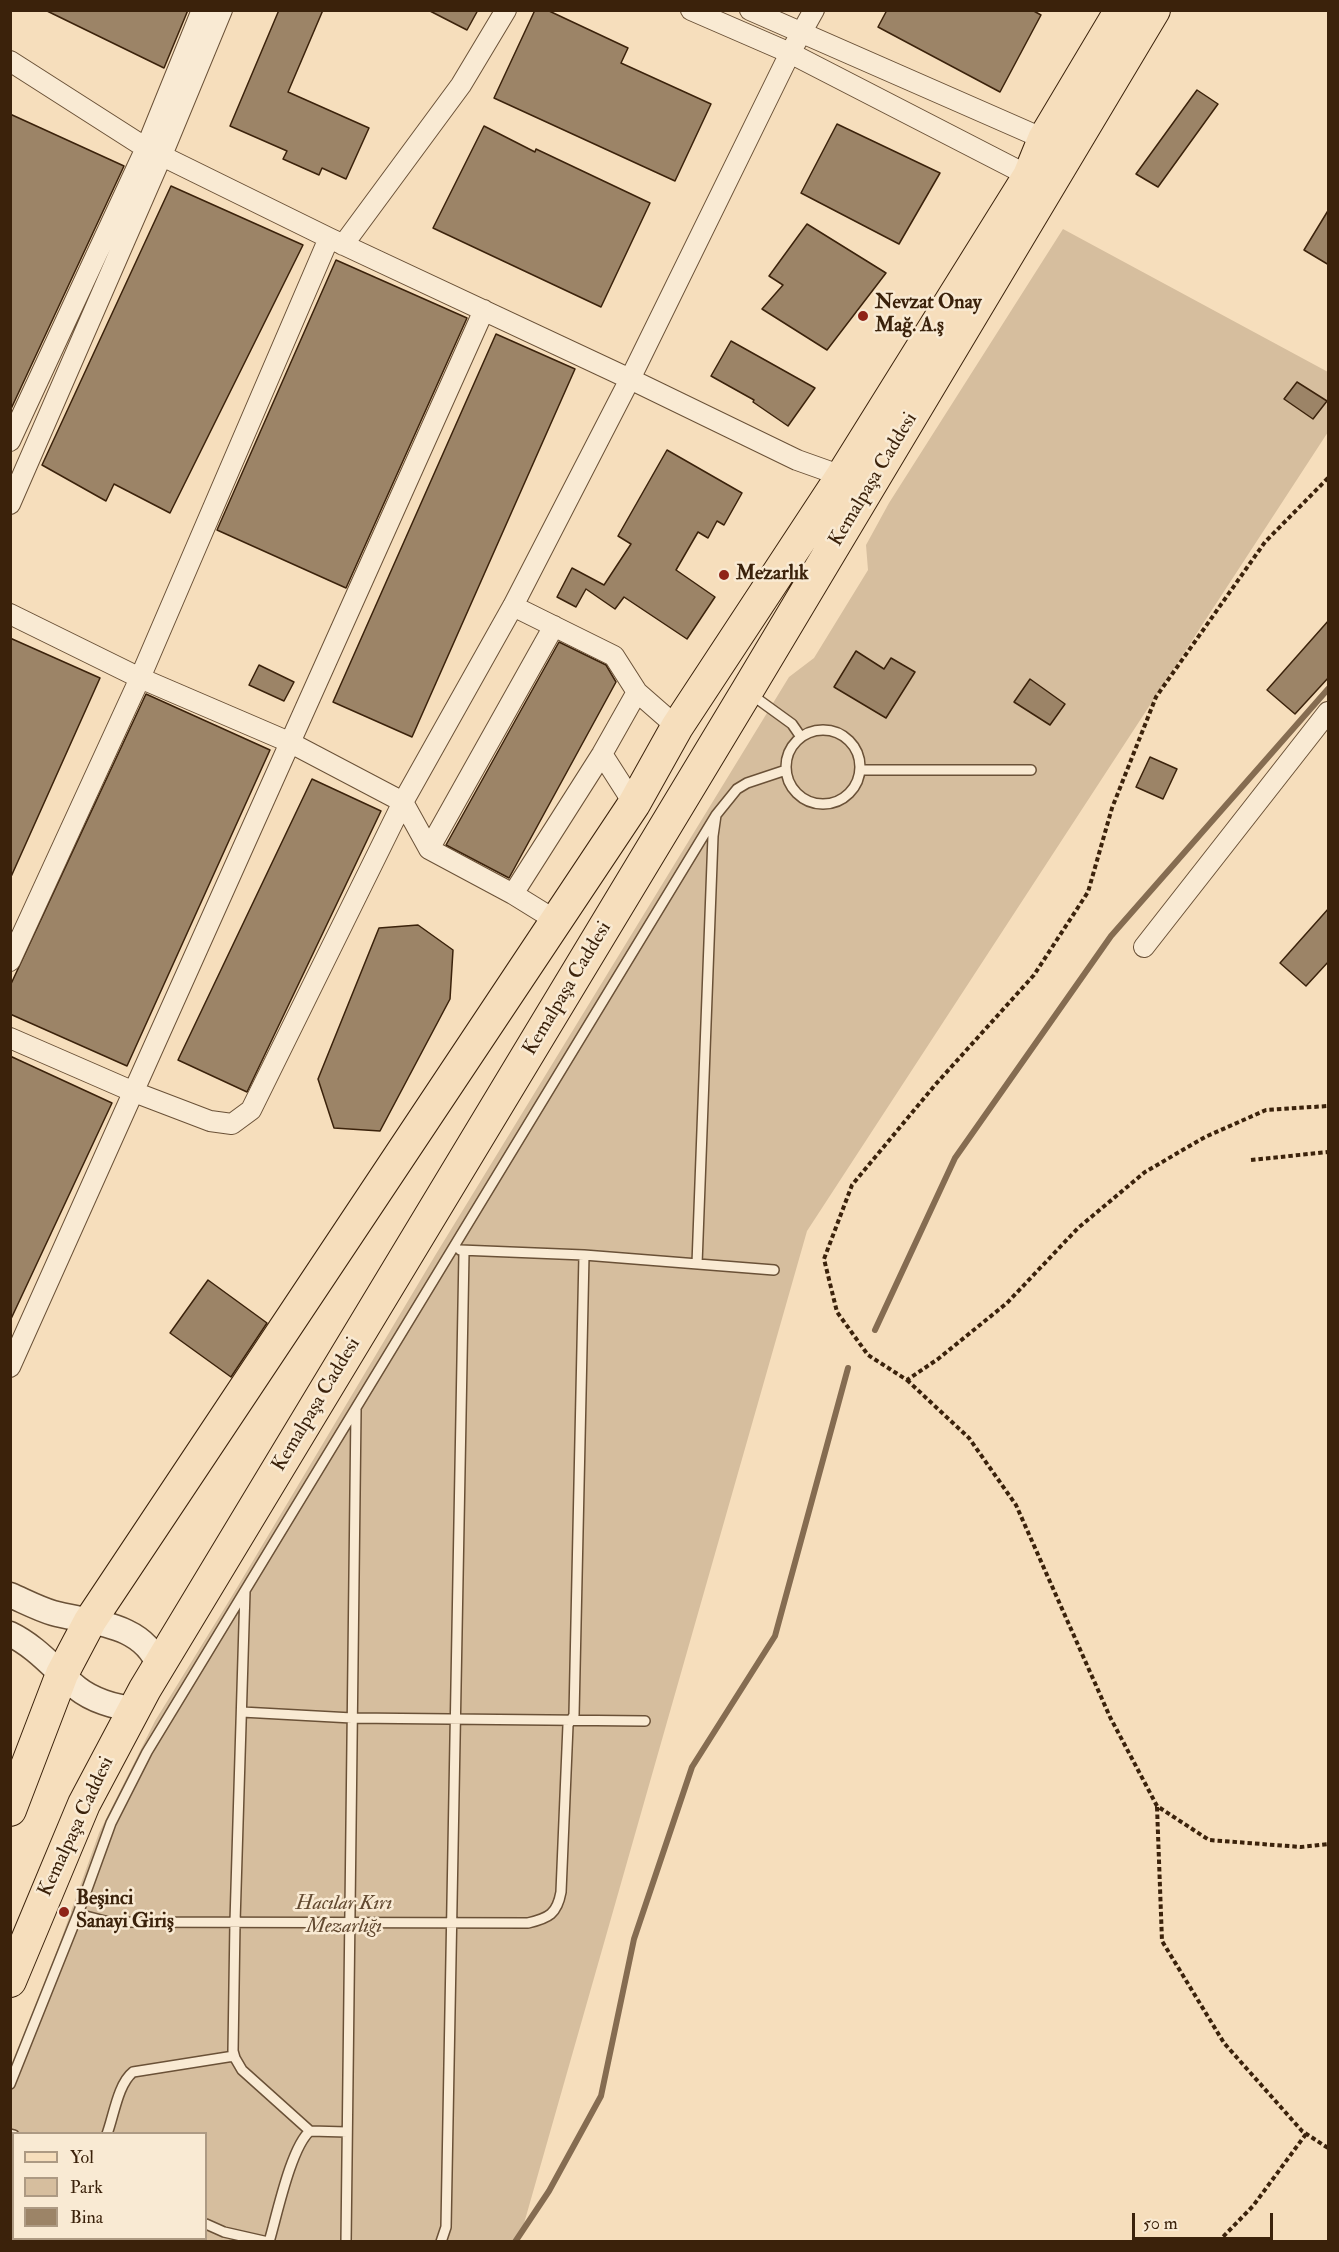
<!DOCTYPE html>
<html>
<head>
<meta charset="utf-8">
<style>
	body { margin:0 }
	#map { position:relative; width:1339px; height:2252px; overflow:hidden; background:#f6debc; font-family:"IM FELL Double Pica",serif }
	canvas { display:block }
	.frame { position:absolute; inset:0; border:12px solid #3b220b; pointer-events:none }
	.legend { position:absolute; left:12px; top:2132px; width:195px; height:108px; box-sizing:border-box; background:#f9ead3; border:2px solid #ad9a83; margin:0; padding:8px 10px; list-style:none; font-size:18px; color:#3b220b }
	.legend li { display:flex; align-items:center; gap:12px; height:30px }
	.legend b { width:30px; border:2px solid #ad9a83 }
	.scale { position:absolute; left:1132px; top:2213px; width:141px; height:27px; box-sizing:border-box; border:3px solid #3b220b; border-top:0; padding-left:8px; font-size:18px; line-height:21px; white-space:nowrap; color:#3b220b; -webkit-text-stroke:4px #f9ead3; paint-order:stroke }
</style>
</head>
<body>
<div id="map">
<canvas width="1339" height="2252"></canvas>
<div class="frame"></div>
<ul class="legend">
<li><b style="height:8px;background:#f6debc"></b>Yol</li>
<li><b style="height:16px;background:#d6be9e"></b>Park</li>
<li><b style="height:16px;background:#9c8467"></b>Bina</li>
</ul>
<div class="scale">50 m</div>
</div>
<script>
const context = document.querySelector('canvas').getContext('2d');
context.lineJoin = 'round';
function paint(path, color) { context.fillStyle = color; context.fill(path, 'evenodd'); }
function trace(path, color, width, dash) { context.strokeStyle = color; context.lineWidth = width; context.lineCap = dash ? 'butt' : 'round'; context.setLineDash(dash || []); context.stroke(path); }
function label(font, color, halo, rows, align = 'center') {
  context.font = font + ' "IM FELL Double Pica",serif'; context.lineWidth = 5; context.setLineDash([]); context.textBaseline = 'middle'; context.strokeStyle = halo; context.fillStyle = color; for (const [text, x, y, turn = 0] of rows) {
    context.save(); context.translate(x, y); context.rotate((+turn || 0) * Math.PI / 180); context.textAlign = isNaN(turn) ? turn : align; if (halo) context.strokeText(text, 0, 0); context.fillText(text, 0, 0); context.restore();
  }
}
paint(new Path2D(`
	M1063,229L1328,372V432L807,1231L519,2241L11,2242V2070L43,1990L99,1833L155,1721L232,1596L436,1254L789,677L814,658L868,570L866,545L889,503ZM14,2134H206V2238H14Z`), '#d6be9e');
trace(new Path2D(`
	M875,1330L955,1158L1111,936L1328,689
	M515,2242L549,2191L601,2096L634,1939L692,1767L775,1636L848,1368`), '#856c51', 6);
const building = new Path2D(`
	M45,10H188L164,68Z
	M279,10H323L288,92L369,128L346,179L322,168L319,175L283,159L287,151L230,126Z
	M428,10H478L467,30Z
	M535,10H547L628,48L621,63L711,104L675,181L494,98Z
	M887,10H1032L1041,15L1000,92L878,27Z
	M1197,90L1218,104L1158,187L1136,174Z
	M10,114L124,166L10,411Z
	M837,124L940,173L899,244L801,193Z
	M484,126L535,152L536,149L650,203L601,307L433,228Z
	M171,186L303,245L170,513L114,484L106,501L42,465Z
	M1329,209V265L1304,250Z
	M807,224L886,273L827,350L762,309L783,285L769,276Z
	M336,260L467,318L346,588L217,530Z
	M496,334L575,369L412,737L333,702Z
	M731,341L815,388L788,426L753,402L754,400L711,376Z
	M1297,382L1327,401L1313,419L1284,399Z
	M667,450L742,493L724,525L717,521L708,538L698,532L676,570L715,597L687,639L624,597L615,609L586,589L576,607L557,597L572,568L604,585L631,544L618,536Z
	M1329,620V677L1295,714L1267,690Z
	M10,638L100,678L10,879Z
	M559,642L606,665L616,682L509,878L446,845Z
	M856,651L884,669L891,658L915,672L886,718L834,687Z
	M259,665L294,682L284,701L249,685Z
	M1030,679L1065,704L1050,725L1014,702Z
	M146,694L270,750L127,1066L10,1014V986Z
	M1150,757L1177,769L1163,799L1136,787Z
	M312,779L381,811L247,1092L178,1060Z
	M1329,908V961L1306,986L1280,963Z
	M418,925L453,950L450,999L380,1131L334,1128L318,1079L379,928Z
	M10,1056L112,1103L10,1321Z
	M208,1280L267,1323L231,1377L170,1333Z`);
paint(building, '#9c8467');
trace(building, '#3b220b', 1.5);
const service = new Path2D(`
	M752,695L792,724L801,737
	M786 767a37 37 0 1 1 74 0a37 37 0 1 1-74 0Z
	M860,770H1031
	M460,1250L584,1255L774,1270
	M697,1264L713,836L716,815L737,789L747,783L786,770
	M245,1591L235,1922L233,2051L235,2058L242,2070L310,2131L347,2132
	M242,1712L352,1718L645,1721
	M78,1914L109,1922L528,1923C549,1918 557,1914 561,1892L568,1725L574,1715L584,1255
	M10,2084L78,1914L111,1823L147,1752L716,815
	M10,2134L14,2135
	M107,2134C114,2115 118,2084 133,2072L234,2056
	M206,2224L224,2232L268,2242
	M43,2242L44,2238
	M143,2242L144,2238
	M269,2242C277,2215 291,2147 310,2131
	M346,2242L356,1410
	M441,2242L446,2227L464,1252`);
const minor = new Path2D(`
	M691,10L790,53L1029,176
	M750,10L1044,139
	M10,61L146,148L329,238L630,379L797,460L842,476
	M343,245L461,85L506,10
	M10,441L146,148L202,10
	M10,504L162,155L222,10
	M513,606L614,656L637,692L677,727
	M10,614L140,678L289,742L403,802L429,849L513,894L555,920
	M602,754L634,804
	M429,849L554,626
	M513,894L602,754L637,692
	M1144,947L1328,712
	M10,961L140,678L329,238
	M10,1038L134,1092L210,1121L232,1124L251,1110L403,802L513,606L630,379L790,53L814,10
	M10,1367L484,310`);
const tertiary = new Path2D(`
	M10,1595C24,1601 39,1609 53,1613C91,1623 144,1623 159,1667
	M10,1634C37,1647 54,1669 77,1688C92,1700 114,1707 134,1709`);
const primary = new Path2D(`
	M10,1810L62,1674L90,1621L634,804L677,727L842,476L1029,176L1044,139L1121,10
	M10,1981L84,1804L145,1689L747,691L1154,10`);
trace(service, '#6a5137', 12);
trace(minor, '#6a5137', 22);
trace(tertiary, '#6a5137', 27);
trace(primary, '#3b220b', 34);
trace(new Path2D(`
	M1328,478L1265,542L1156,697L1112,808L1088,892L1034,975L935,1085L852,1185L824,1259L837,1312L868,1355L907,1380L938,1359L1007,1303L1078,1228L1145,1172L1205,1137L1266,1110L1328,1106
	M1251,1160L1328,1152
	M907,1380L969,1438L1016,1505L1110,1717L1157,1806L1209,1840L1301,1847L1328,1844
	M1157,1807L1162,1941L1224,2043L1302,2131L1328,2148
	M1218,2242L1253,2206L1306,2134`), '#3b220b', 4, [4.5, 3]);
trace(service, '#f9ead3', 9);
trace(minor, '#f9ead3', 20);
trace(tertiary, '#f9ead3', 24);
trace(primary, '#f6debc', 32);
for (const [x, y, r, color] of [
	[863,316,6,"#8f2418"],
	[724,575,6,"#8f2418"],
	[64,1912,6,"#8f2418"]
]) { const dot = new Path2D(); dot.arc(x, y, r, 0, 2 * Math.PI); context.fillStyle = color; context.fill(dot); trace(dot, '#f9ead3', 2); }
label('bold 20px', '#3b220b', '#f9ead3', [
	["Nevzat Onay",875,304],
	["Mağ. A.ş",875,327],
	["Mezarlık",736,575],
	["Beşinci",76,1900],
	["Sanayi Giriş",76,1923]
], 'left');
label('20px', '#3b220b', '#f9ead3', [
	["Kemalpaşa Caddesi",874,480,-59],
	["Kemalpaşa Caddesi",568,989,-59],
	["Kemalpaşa Caddesi",317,1405,-59],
	["Kemalpaşa Caddesi",77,1827,-65]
]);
label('italic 20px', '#624930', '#f9ead3', [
	["Hacılar Kırı",344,1905],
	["Mezarlığı",344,1928]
]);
</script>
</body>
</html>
